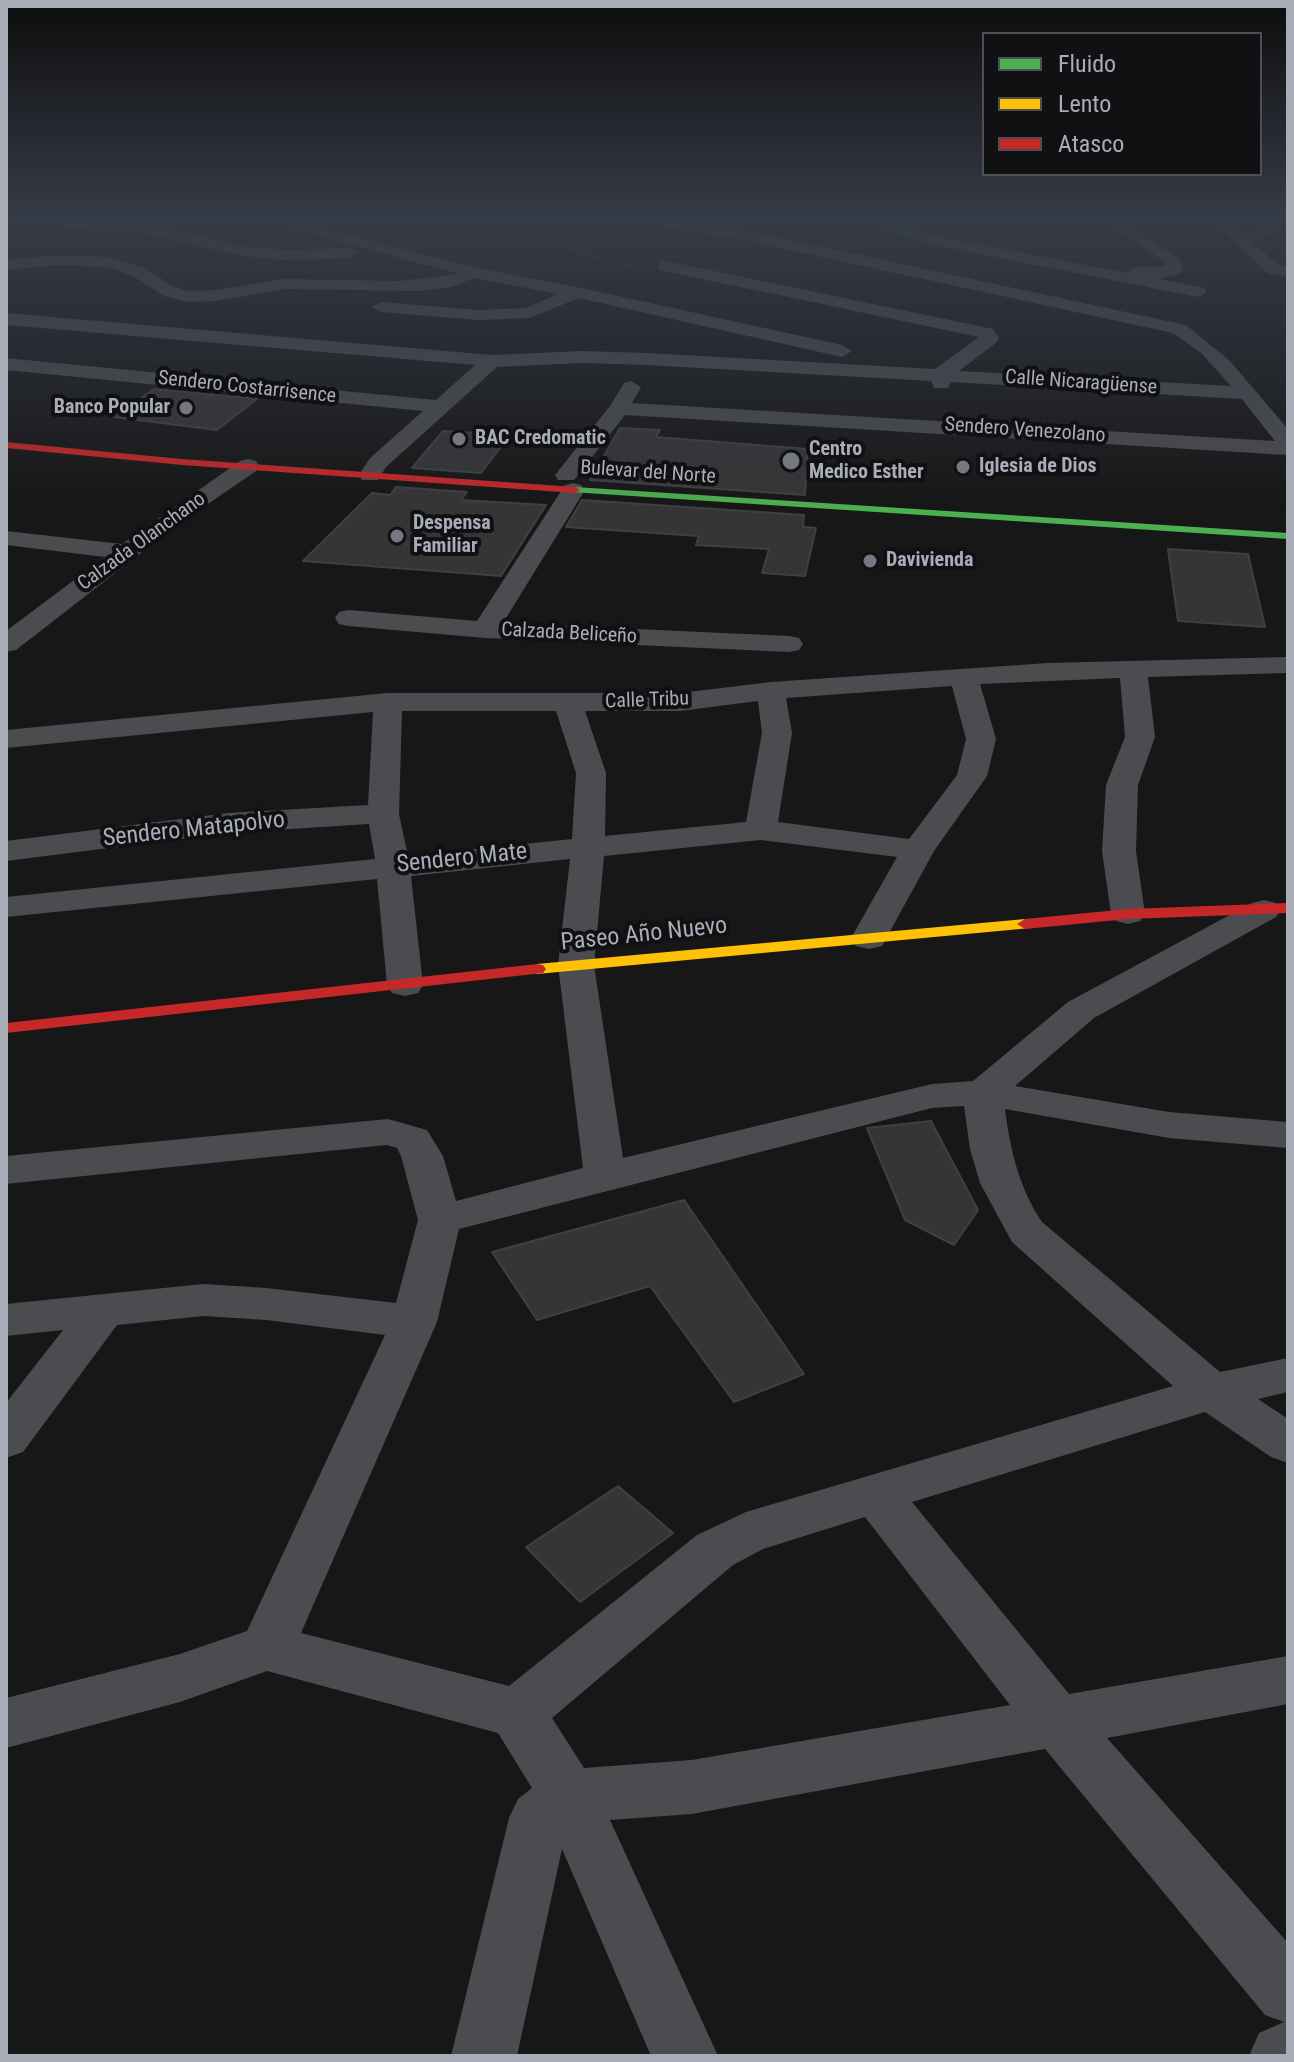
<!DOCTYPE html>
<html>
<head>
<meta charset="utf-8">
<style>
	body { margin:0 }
	#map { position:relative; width:1294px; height:2062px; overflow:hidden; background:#171717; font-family:"Roboto Condensed",sans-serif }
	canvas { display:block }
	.frame { position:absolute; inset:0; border:8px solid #a8adb8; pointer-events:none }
	.legend { position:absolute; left:982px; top:32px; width:280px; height:144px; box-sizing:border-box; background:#111113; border:2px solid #4d4f55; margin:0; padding:10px 14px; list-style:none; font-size:24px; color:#a8adb8 }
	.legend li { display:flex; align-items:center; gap:16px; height:40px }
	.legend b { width:40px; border:2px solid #4d4f55 }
</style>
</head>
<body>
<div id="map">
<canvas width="1294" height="2062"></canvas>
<div class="frame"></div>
<ul class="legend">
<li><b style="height:10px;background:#4caf50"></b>Fluido</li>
<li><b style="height:10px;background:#ffc107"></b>Lento</li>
<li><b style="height:10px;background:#c62828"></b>Atasco</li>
</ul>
</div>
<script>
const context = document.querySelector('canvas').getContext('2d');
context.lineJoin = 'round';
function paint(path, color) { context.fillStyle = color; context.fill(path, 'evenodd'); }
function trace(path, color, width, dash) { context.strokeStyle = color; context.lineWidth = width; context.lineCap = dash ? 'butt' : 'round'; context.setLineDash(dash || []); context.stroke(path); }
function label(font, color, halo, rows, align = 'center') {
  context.font = font + ' "Roboto Condensed",sans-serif'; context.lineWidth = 8; context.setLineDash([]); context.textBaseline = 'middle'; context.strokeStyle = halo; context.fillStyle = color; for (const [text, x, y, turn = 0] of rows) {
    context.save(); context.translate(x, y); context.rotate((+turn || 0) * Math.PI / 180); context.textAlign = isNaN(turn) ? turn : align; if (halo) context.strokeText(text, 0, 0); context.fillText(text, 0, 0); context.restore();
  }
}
paint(new Path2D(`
	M455,221L517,231L636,267L631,268L514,233Z`), '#2a3239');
const building = new Path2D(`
	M154,389L257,399L217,430L114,417Z
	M620,428L660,430L656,437L808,449L805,495L590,480Z
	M443,431L510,435L481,473L412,468Z
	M396,487L467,492L461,500L546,505L501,576L303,561L372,493L390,495Z
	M582,500L804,515L803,527L816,528L805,576L762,573L769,549L696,545L699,536L566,527Z
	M1168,549L1248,554L1265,627L1178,621Z
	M931,1121L978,1210L954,1245L905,1220L867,1128Z
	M684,1200L804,1374L734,1402L650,1286L537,1320L492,1252Z
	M618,1486L673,1533L580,1602L526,1547Z`);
paint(building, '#353536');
trace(building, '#3f4043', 2);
paint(new Path2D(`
	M64,221L140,222L242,246L286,250L351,248L359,253L351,258L286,260L242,256L140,232L70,228L64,226Z
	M272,221H297L477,268L577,287L842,345L852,351L842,357L579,298L529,318L479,320L381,312L372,307L381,302L479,310L526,308L558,294L474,278L450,287L422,291L284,289L216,301L188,302L164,296L133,276L108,267L56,265L6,270V260L56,255L108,257L145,268L172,286L188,291L216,290L284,279L399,281L459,274L274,224Z
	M653,221H686L758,233L1186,325L1229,360L1288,429V455L625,415L574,480H558L555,475L610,406L624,383L631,381L641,387L632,403L1275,441L1242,399L951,382L948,388H934L931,381L647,365L581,363L497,367L386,467L378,480H362L359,475L370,458L423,411L6,370V358L436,400L475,365L6,325V313L492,355L581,351L647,353L935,369L979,337L660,270L658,266L660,262L666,261L993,329L999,338L997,342L959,371L1231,386L1201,353L1173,333L758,243L661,226Z
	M876,221H892L933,235L1127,273L1135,267L1166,266L1164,261L1103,221H1121L1180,259L1183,269L1181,273L1158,279L1204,288L1207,292L1198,297L930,244L880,229Z
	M1214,221H1231L1244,233C1262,228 1261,221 1283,221L1265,237L1252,241L1278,265L1288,266V276L1267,273Z
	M248,459L256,461L259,466L256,471L177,525L16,650L6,652V631L105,557L6,545V531L122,544L240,461Z
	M573,483L581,485L585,490L503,623L789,636L799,638L803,644L799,650L789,652L485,638L348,626L339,624L335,618L339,612L348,610L477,621L565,485Z
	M1288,657V673L1148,677L1155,737L1138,785L1136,851L1145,914L1140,921L1128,924L1116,921L1111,914L1102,851L1106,785L1125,737L1120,678L980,684L996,739L987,776L934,851L882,946L869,949L856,946L851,938L897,857L761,840L604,856L594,965L623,1158L932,1084L973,1081L1068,1002L1252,903L1264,900L1276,903L1281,910L1276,917L1094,1018L1015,1086L1169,1112L1288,1122V1148L1169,1138L1005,1109C1010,1149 1019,1188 1042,1222L1220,1372L1288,1358V1392L1258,1399L1288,1419V1463L1271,1457L1205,1412L912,1502L1069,1694L1288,1656V1704L1107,1738L1288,1943V2056H1249L1259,2033L1284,2022L1265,2015L1045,1749L692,1814L610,1820L718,2056H651L562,1849L517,2056H451L509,1818L518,1799L532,1788L498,1733L267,1671L180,1702L6,1748V1698L180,1654L247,1631L385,1335L266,1320L203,1316L117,1325L23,1452L6,1458V1403L63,1330L6,1336V1304L203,1284L266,1288L396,1303L418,1220L401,1156L397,1148L387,1145L6,1184V1156L388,1119L427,1130L443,1156L456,1201L583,1168L558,965L570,859L411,876L423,985L418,993L405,996L392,993L387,985L377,879L6,917V897L375,859L369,824L228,833L6,861V841L228,813L368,805L373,712L6,748V730L388,693H680L771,682L1048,663ZM952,686L966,739L957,775L909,839L778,822L792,733L786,698ZM758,701L762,733L746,822L605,836L606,773L585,711H680ZM402,711H556L576,773L572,839L408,856L399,814ZM964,1106L970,1149L980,1183L1012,1242L1173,1386L746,1512L697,1535L509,1686L301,1633L437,1322L459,1229L932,1108ZM865,1517L1010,1705L692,1760L584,1768L552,1718L733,1565L763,1549Z`), '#4b4c50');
paint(new Path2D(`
	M575,487L1288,533V539L571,492V488Z`), '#4caf50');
paint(new Path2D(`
	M1025,919L1031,920L1033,924L1031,928L537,974L528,969L537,964Z`), '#ffc107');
paint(new Path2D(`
	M6,442L182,459L575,487L580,490L575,493L182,465L6,448Z
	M1288,903V913L1128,919L1025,929L1017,924L1025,919L1128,909Z
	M537,964L543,965L546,969L543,973L6,1033V1023Z`), '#c62828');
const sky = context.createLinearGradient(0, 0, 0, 509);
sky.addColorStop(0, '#0d0d0d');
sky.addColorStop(0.43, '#363c47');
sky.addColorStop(1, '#363c4700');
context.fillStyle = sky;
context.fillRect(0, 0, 1294, 509);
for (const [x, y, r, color] of [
	[186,408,8,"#757880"],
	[459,439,8,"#757880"],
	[791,461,10,"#757880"],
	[963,467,8,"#757880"],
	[397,536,8,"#757880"],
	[870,561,8,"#757880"]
]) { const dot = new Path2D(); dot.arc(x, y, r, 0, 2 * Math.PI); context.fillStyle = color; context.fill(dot); trace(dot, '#111113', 3); }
label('20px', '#a8adb8', '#111113', [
	["Calle Nicaragüense",1081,383,4],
	["Sendero Costarrisence",247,388,6],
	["Sendero Venezolano",1025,431,4],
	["Bulevar del Norte",648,473,4],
	["Calzada Olanchano",142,542,-36],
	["Calzada Beliceño",569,634,3],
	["Calle Tribu",647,701,-2]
]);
label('bold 20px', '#a8adb8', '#111113', [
	["Banco Popular",170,408,"right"],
	["BAC Credomatic",475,439],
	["Centro",809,450],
	["Medico Esther",809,473],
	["Iglesia de Dios",979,467],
	["Despensa",413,524],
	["Familiar",413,547],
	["Davivienda",886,561]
], 'left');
label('24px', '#a8adb8', '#111113', [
	["Sendero Matapolvo",194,830,-6],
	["Sendero Mate",462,859,-6],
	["Paseo Año Nuevo",644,935,-6]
]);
</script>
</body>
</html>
